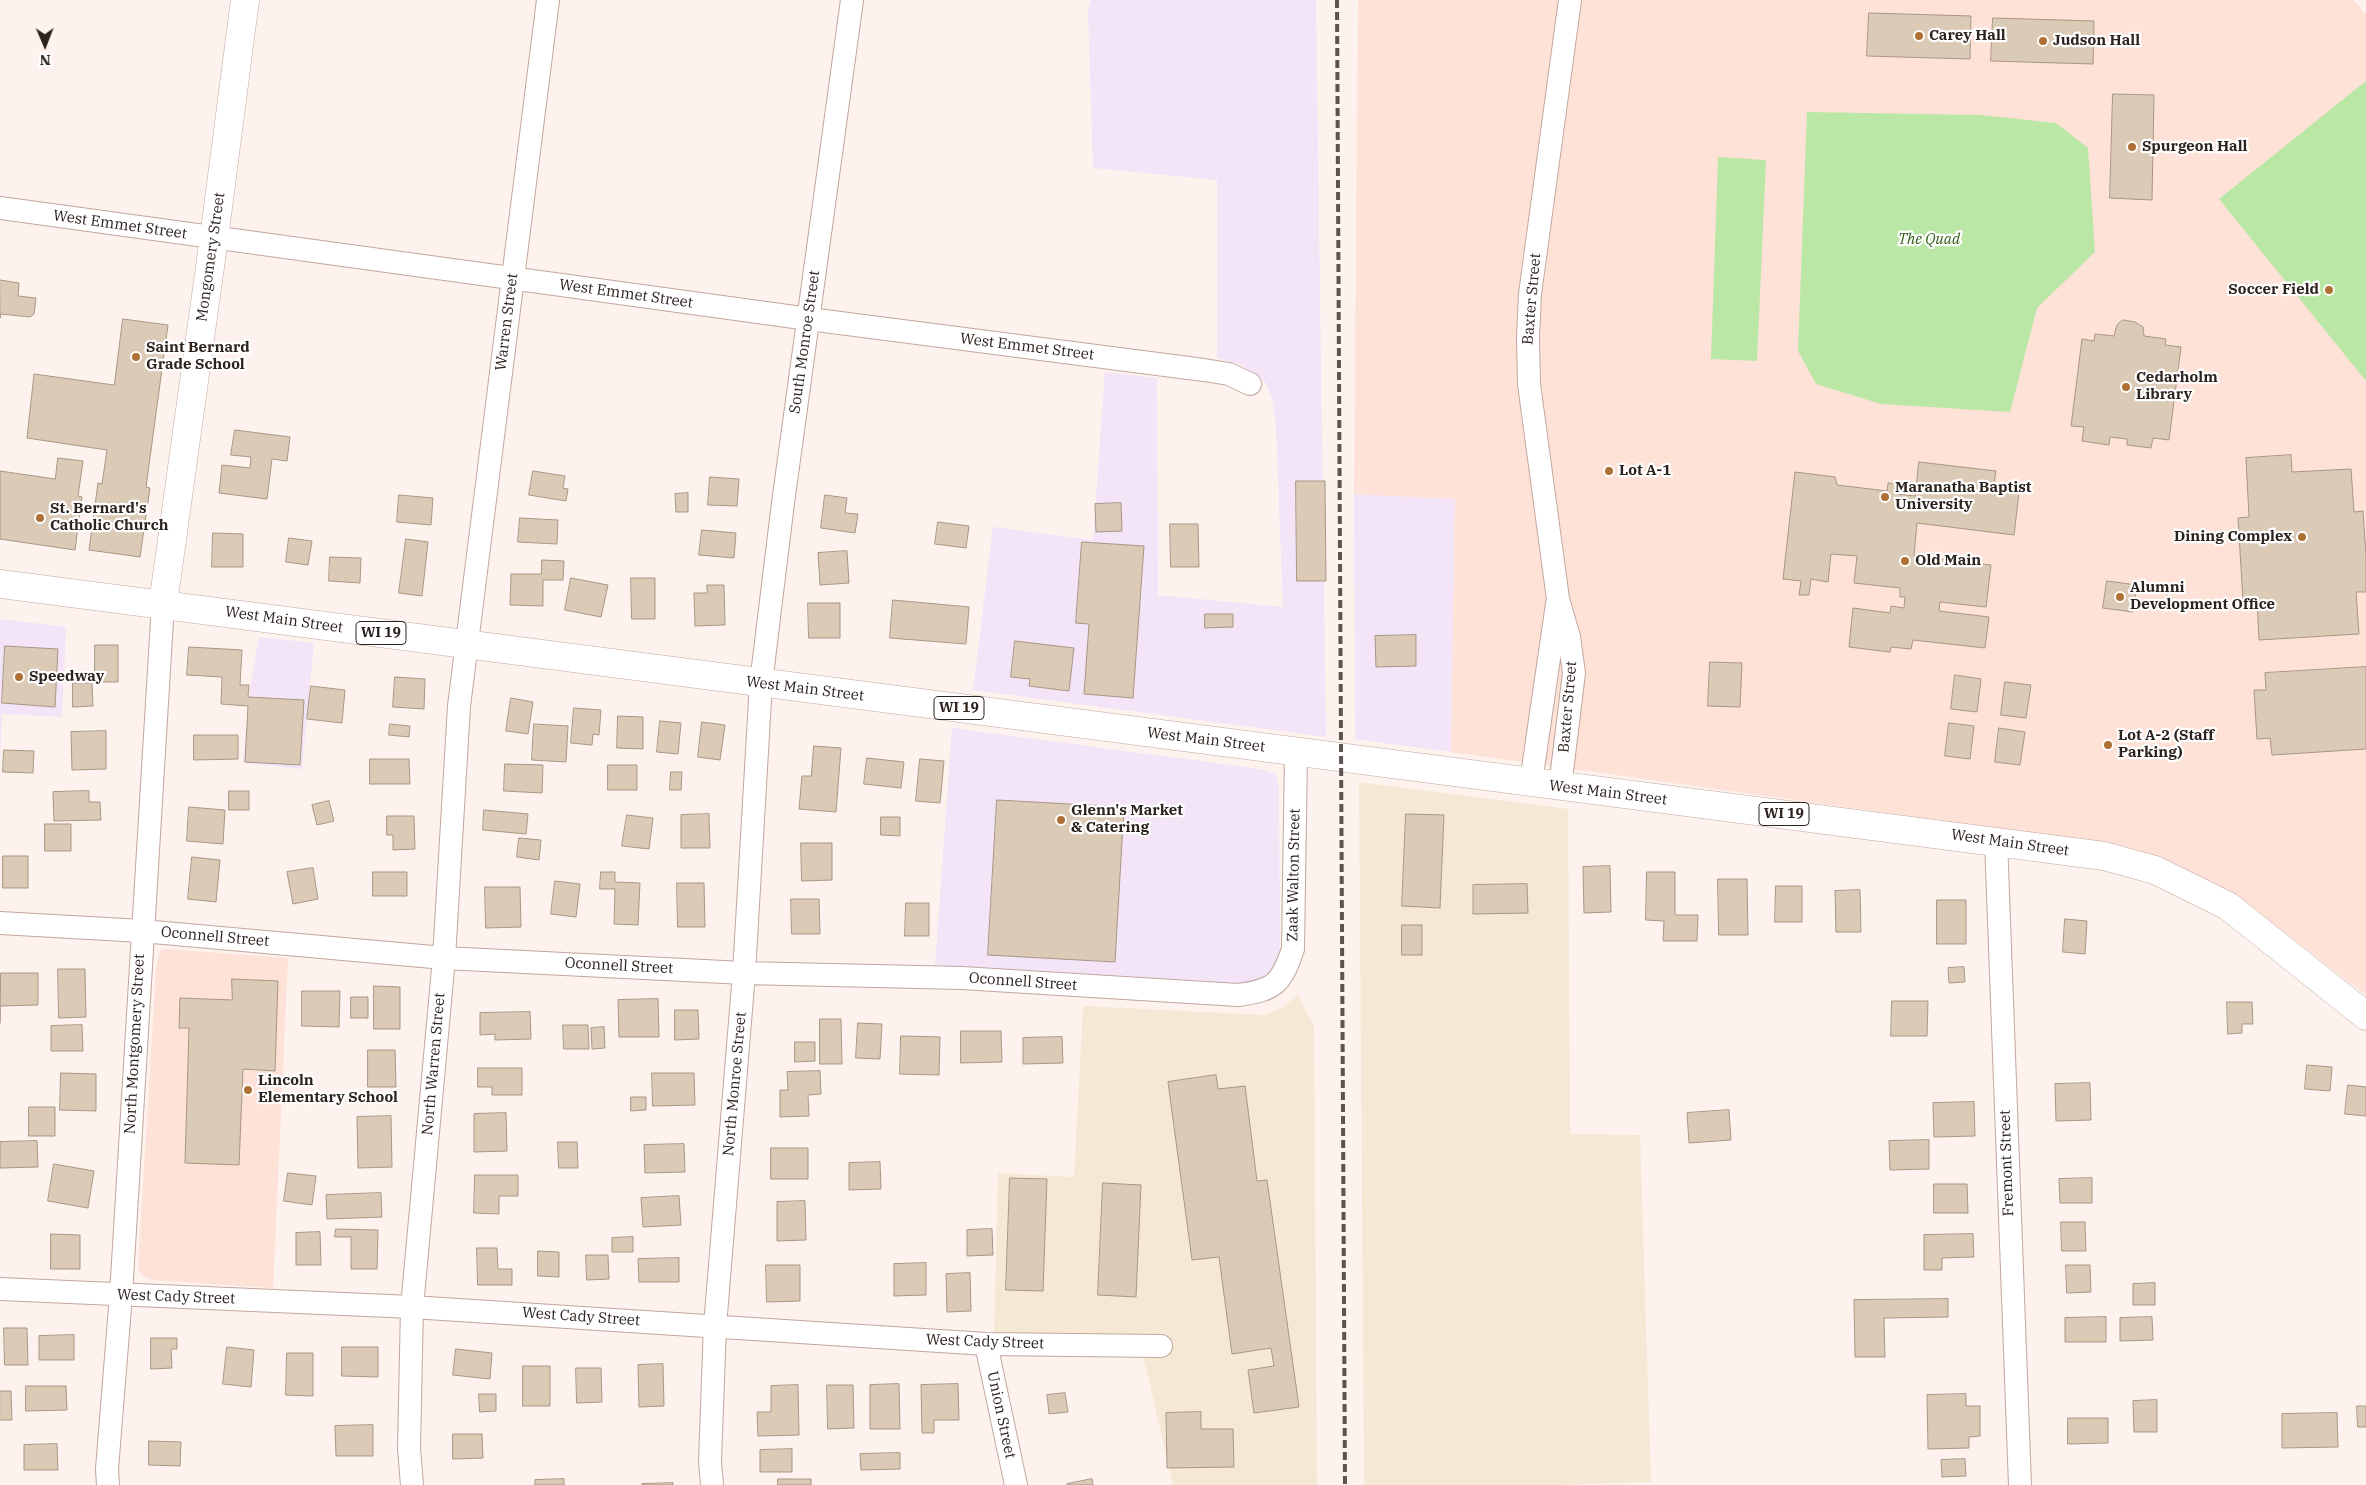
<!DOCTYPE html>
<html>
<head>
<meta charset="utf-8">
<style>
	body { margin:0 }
	#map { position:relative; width:2366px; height:1485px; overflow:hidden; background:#fdf2ee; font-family:"IBM Plex Serif",serif }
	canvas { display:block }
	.north { position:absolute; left:20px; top:20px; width:50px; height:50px; -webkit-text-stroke:4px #fff; paint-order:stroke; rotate:179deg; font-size:14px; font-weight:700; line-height:20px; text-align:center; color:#2c221e }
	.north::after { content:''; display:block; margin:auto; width:18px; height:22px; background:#2c221e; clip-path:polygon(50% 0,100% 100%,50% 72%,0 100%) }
</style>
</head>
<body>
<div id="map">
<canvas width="2366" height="1485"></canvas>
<div class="north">N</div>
</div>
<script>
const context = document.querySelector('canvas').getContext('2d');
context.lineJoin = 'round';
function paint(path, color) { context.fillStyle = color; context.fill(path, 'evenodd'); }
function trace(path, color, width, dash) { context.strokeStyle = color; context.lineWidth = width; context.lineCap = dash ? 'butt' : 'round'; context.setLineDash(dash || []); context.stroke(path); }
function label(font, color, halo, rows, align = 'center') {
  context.font = font + ' "IBM Plex Serif",serif'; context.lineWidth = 4.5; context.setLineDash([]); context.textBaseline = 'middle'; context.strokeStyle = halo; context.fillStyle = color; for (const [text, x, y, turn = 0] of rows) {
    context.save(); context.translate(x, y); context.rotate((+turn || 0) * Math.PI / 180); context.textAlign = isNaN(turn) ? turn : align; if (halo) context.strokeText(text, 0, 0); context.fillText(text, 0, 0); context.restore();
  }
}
paint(new Path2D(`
	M1091,0H1316L1326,737L973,690L993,527L1093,540L1105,372L1157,378L1158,595L1283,607L1276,425L1272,399L1266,383L1251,371L1242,365L1217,358V180L1093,168L1088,10Z
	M1354,494L1455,499L1451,752L1355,739Z
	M0,619L66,627L62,717L2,714L0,766Z
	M259,637L314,643L302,769L243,763L249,696Z
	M952,728L1261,769L1276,774L1279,788L1280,961L1270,979L1243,987L935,966Z`), '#f4e4f7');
paint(new Path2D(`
	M1359,782L1568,809L1570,1134L1640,1135L1651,1482L1555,1485H1364Z
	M1298,995L1314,1026L1317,1485H1173L1147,1372L1137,1335L994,1333L998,1173L1074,1177L1083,1006L1265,1015L1282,1008Z`), '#f5e9d5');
paint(new Path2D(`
	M1358,0H2354L2366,15V995L2232,892L2151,855L2124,846L1451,752L1455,499L1354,494Z
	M166,949L288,958L273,1288L152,1280L143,1276L138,1269L156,969L160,951Z`), '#fee1d7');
paint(new Path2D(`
	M2366,81V381L2219,199Z
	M1807,112L1981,115L2056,123L2088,148L2095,252L2037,308L2010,412L1881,404L1816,384L1798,351Z
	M1718,157L1766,160L1757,361L1711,359Z`), '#bae7a5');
const building = new Path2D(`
	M1869,13L1971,16L1970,59L1867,56Z
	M1993,18L2094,21L2093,64L1991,61Z
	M2113,94L2154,95L2152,200L2110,198Z
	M0,280L19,283L18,296L36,298L34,314L30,317L1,314L0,318Z
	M123,319L168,325L146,487L150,488L140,557L89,550L98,483L102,484L107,450L27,438L34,374L114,385Z
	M2123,320L2135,322L2143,327L2144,336L2166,339L2165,345L2181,347L2169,440L2153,438L2151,448L2127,445V439L2110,437L2109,445L2082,441L2084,427L2071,426L2082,339L2094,341L2095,334L2114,336L2117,325Z
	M235,430L290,437L287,461L272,459L267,499L219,493L222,465L250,468L251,457L231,455Z
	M2291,455L2292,472L2351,469L2354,512L2363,511L2366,556V592H2356L2359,634L2259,640L2257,599L2243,600L2238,518L2249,517L2246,458Z
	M58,458L83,461L78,496L82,497L75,550L0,539V471L55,479Z
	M1919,462L1996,471L1993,490L2019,493L2014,535L1917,523L1914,556L1991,565L1986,607L1940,602L1939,611L1989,617L1985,648L1913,640L1911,649L1891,647L1890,652L1849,647L1853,608L1890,613L1891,606L1904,608L1905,597H1900V588L1854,583L1857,556L1831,554L1828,582L1811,579L1809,595H1799L1801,581L1783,579L1795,472L1835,477L1837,485L1887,491L1888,483L1898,484L1897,494L1915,496Z
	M533,471L565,476L563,488L568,489L566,501L529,495Z
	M710,477L739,479L737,506L708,505Z
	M1296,481H1325L1326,581H1297Z
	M688,493V512H676L675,494Z
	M399,495L433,498L431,525L397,522Z
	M825,495L847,498L845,513L858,514L855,533L821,528Z
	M1121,503L1122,531L1096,532L1095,504Z
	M520,518L558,520L557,544L518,542Z
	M938,522L969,526L966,548L935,544Z
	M1170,524H1198L1199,567H1171Z
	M702,530L736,533L734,558L699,555Z
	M213,533L243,534V567H212Z
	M289,538L312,541L308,565L286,562Z
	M406,539L428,542L422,596L399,593Z
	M1082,542L1144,546L1133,698L1084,694L1089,624L1076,623Z
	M847,551L849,583L820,585L818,553Z
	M330,557L361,558L360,583L329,581Z
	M542,560L564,561L563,580H543V606L510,605L511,574H541Z
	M571,578L608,585L601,617L565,610Z
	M631,578H655V619H632Z
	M2107,581L2137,585L2133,612L2103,608Z
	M707,585H724L725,625L695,626L694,593H707Z
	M893,600L969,607L966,644L890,638Z
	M808,603H840V638H809Z
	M1205,614H1233V627L1205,628Z
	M1416,635V666L1376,667L1375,636Z
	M1015,641L1074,648L1069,691L1029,686L1030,679L1011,677Z
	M95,645H118V682H95Z
	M5,646L58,649L55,707L2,703Z
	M189,647L242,650L240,685H249L248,697L304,700L300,765L245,762L248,706L221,704L222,677L187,675Z
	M1710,662L1742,663L1740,707L1708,706Z
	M2366,667V749L2272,755L2270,738L2257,739L2254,690H2266L2265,673Z
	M1955,675L1981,679L1977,712L1951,709Z
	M395,677L425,679L424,709L393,707Z
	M2005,682L2031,685L2026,718L2001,715Z
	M73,683H92L93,706L73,707Z
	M311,686L345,690L342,723L307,719Z
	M511,698L533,702L528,734L506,731Z
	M574,708L601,710L599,735L593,734L592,745L571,743Z
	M618,716L643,717V749L617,748Z
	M660,721L681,723L678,754L657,752Z
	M702,722L725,725L720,760L698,757Z
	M1949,723L1974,726L1970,759L1945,756Z
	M390,724L410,726L409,737L389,735Z
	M534,724L568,726L566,762L532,760Z
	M1999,728L2025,732L2020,765L1995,762Z
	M106,731V769L72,770L71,732Z
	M194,735H238V759L194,760Z
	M814,746L841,748L836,812L799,809L802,776H811Z
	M4,750L34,751L33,773L3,772Z
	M867,758L904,762L901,788L864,784Z
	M370,759H409L410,784H370Z
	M920,759L944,761L940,803L916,801Z
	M505,764L543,765L542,793L504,791Z
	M608,765H637V790H608Z
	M671,772H682L681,790H670Z
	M89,791V802H100L101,820L54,821L53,792Z
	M229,791H249V810H229Z
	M997,800L1124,807L1115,962L988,955Z
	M329,801L334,821L317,825L312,805Z
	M189,807L225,810L223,844L187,841Z
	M484,810L528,814L526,834L483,830Z
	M709,814L710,848H681V815Z
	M1406,814L1444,815L1440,908L1402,906Z
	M627,815L653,818L649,849L622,846Z
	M387,816H414L415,849L393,850V835H387Z
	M881,817H900V836L881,835Z
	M45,824H71V851H45Z
	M519,838L541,840L539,860L517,857Z
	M801,843H832V880L802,881Z
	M3,856H28V888H3Z
	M192,857L220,860L216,902L188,899Z
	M1610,866L1611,912L1584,913L1583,867Z
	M313,868L318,899L293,904L287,872Z
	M373,872H407V896H373Z
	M601,872H615V882L640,883L638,925L614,924L615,889H600Z
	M1647,872H1675V915H1698L1697,941H1663L1664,921L1646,920Z
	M1718,879H1747L1748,935H1719Z
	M555,881L580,884L576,917L551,914Z
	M677,883H704L705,927H678Z
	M1527,884L1528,913L1473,914V885Z
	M1776,886H1802V922H1775Z
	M485,887H520L521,927L486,928Z
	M1860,890L1861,932H1836L1835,891Z
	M791,899H819L820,934H792Z
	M1937,900H1966V944H1937Z
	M906,903H929V936H905Z
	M2065,919L2087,921L2085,954L2063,952Z
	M1402,925H1422V955H1402Z
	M1964,967L1965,982L1949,983L1948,968Z
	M58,969H85L86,1017L59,1018Z
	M1,973H38V1005L0,1006V1023Z
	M232,979L278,981L275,1071L243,1069L239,1165L185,1163L189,1028H179L180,998L232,1000Z
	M374,986L400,987V1029H374Z
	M302,991H340L339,1027L302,1026Z
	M351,997H368V1018H351Z
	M658,999L659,1037H619L618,1000Z
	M1892,1001H1928L1927,1036H1891Z
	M2227,1002H2252L2253,1024H2242V1033L2228,1034Z
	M675,1010H698L699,1039L675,1040Z
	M530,1012L531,1039L495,1040V1034L480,1035V1013Z
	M820,1019H841L842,1064H820Z
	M858,1023L882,1024L880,1059L856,1058Z
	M82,1025L83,1051H51V1026Z
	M563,1025H588L589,1049H564Z
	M604,1027L605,1048L592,1049L591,1028Z
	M961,1031H1001L1002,1062L961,1063Z
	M901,1036L940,1037L939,1075L900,1074Z
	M1062,1037L1063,1063L1023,1064V1038Z
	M795,1042H815V1061L795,1062Z
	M368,1050H395L396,1087H368Z
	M2307,1065L2332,1067L2330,1091L2305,1089Z
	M478,1068H522V1095H492V1087H478Z
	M820,1071L821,1094L808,1095L809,1116L780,1117V1090H788L787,1072Z
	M61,1073L96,1074V1111L60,1110Z
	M652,1073H694L695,1105L653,1106Z
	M1216,1075L1218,1089L1245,1086L1257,1181L1267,1180L1299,1407L1254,1413L1248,1370L1274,1366L1271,1348L1232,1354L1219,1257L1192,1260L1168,1082Z
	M2090,1083L2091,1120L2056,1121L2055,1084Z
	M2348,1085L2366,1087V1116L2345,1114Z
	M631,1097H646V1110L631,1111Z
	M1974,1102L1975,1136L1934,1137L1933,1103Z
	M29,1107H55V1136H29Z
	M1729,1110L1731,1140L1689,1143L1687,1113Z
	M506,1113L507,1151L474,1152V1114Z
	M391,1116L392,1167L358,1168L357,1117Z
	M1929,1140V1169L1890,1170L1889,1141Z
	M37,1141L38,1167L0,1168V1142Z
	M558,1142H577L578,1168H559Z
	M684,1144L685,1172L645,1173L644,1145Z
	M771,1148H808V1179H771Z
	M880,1162L881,1189L849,1190V1163Z
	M54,1164L94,1171L88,1208L48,1201Z
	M288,1173L316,1176L312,1205L284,1201Z
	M475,1175H518V1196H499V1214L474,1213Z
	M1010,1178L1047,1179L1043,1291L1006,1290Z
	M2092,1178V1203H2060L2059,1179Z
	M1103,1183L1141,1185L1136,1297L1098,1295Z
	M1934,1184H1967L1968,1213H1934Z
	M381,1193L382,1217L327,1219L326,1195Z
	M679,1196L681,1225L643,1227L641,1198Z
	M805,1201L806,1240L777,1241V1202Z
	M2061,1222H2085L2086,1251H2062Z
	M336,1229L378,1230L377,1269H351V1237H335Z
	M992,1229L993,1255L967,1256V1230Z
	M320,1232L321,1265H296V1233Z
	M51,1234L80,1235V1269H51Z
	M1973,1234L1974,1257L1942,1258V1270H1924V1235Z
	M633,1237V1252H612V1238Z
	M477,1248H497L498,1269H512V1285H478Z
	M538,1251L559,1252V1277L538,1276Z
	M586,1255H608L609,1279L587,1280Z
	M679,1258V1282H639L638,1259Z
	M926,1263V1295L894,1296V1264Z
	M766,1265H800V1301L767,1302Z
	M2066,1265H2090L2091,1292L2067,1293Z
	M970,1273L971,1311L947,1312L946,1274Z
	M2155,1283V1305H2133V1284Z
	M1948,1299V1317L1884,1318L1885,1357H1855L1854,1300Z
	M2106,1317V1342H2065V1318Z
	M2152,1317L2153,1340L2120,1341V1318Z
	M4,1328H27L28,1365H5Z
	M74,1335V1360H39V1336Z
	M151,1338H177V1349H171L172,1368L151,1369Z
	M227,1347L254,1350L251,1387L223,1384Z
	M342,1347H378V1377L342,1376Z
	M456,1349L492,1353L490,1379L453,1375Z
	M287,1353H313V1396L286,1395Z
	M663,1364L664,1406L639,1407L638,1365Z
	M523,1366H550V1406H523Z
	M576,1368H601L602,1402L577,1403Z
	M899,1384L900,1429H870V1385Z
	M958,1384L959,1420H934V1433H922L921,1385Z
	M798,1385L799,1435L758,1436L757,1412H771V1386Z
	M827,1385H853L854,1428L828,1429Z
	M26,1386H66L67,1410L26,1411Z
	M0,1391H11L12,1420H0Z
	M1065,1393L1068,1412L1049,1414L1047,1395Z
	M479,1394H496V1411L480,1412Z
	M1966,1394V1406H1980V1436L1969,1437V1448L1928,1449L1927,1395Z
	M2157,1400V1432H2134L2133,1401Z
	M2357,1406H2366V1427H2358Z
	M1201,1412V1429H1233L1234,1467L1167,1468L1166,1413Z
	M2337,1413L2338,1447L2282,1448V1414Z
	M2068,1418H2108V1443L2068,1444Z
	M373,1425V1456H336L335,1426Z
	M453,1434H482L483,1458L453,1459Z
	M149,1441L181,1442L180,1466L149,1465Z
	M57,1444L58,1470H24V1445Z
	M792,1449V1472H760V1450Z
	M900,1453V1469L861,1470L860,1454Z
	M1965,1459L1966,1476L1942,1477L1941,1460Z
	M564,1479V1485H535V1480Z
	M778,1479H811V1485H778Z
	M1092,1479L1093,1485H1067V1484Z
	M673,1483V1485H642V1484Z`);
paint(building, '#dbcab6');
trace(building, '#a89784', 1);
const minor = new Path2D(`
	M0,208L809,319L1204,370L1229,374L1250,384
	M1531,782L1557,604
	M1560,787L1574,673L1569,637L1558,599L1529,384L1528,337L1530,294L1570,0
	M1996,840L2020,1485
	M0,923L142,931L444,958L744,973L962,978L1238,995C1275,990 1281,984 1293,949L1296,752
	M0,1289L412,1307L986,1344L1161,1346
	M986,1344L1016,1485
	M108,1485L107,1469L121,1295L163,604
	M412,1485L409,1448L412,1307L444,958L459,706L548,0
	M712,1485L710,1461L715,1326L744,973L761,683L783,503L852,0`);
const major = new Path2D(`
	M0,584L2104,856L2155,870L2228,906L2366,1016
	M163,604L214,238L245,0`);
trace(minor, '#c1a79e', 24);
trace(major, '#c1a79e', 29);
trace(minor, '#fff', 22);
trace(major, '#fff', 28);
trace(new Path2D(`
	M1337,0L1345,1485`), '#5d534f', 4, [8, 4]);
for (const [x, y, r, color] of [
	[1919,36,5,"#ac7133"],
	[2043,41,5,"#ac7133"],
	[2132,147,5,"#ac7133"],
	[2329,290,5,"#ac7133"],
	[136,357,5,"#ac7133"],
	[2126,387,5,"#ac7133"],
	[1609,471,5,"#ac7133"],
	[1885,497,5,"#ac7133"],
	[40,518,5,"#ac7133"],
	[2302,537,5,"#ac7133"],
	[1905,561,5,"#ac7133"],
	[2120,597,5,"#ac7133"],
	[19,677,5,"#ac7133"],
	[2108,745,5,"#ac7133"],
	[1061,820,5,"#ac7133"],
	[248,1090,5,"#ac7133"]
]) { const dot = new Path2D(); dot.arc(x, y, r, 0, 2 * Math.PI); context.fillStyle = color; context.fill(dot); trace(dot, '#fff', 2); }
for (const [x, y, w] of [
	[381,633,50],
	[959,708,50],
	[1784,814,50]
]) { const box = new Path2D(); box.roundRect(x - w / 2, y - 11.5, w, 23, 4); context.fillStyle = '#fff'; context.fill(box); trace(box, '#2c221e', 1); }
label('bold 14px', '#2c221e', null, [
	["WI 19",381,633],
	["WI 19",959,708],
	["WI 19",1784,814]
]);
label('bold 15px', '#2c221e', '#fff', [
	["Carey Hall",1929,36],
	["Judson Hall",2053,41],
	["Spurgeon Hall",2142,147],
	["Soccer Field",2319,290,"right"],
	["Saint Bernard",146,348],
	["Grade School",146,365],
	["Cedarholm",2136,378],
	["Library",2136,395],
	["Lot A-1",1619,471],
	["Maranatha Baptist",1895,488],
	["University",1895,505],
	["St. Bernard's",50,509],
	["Catholic Church",50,526],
	["Dining Complex",2292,537,"right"],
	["Old Main",1915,561],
	["Alumni",2130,588],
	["Development Office",2130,605],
	["Speedway",29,677],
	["Lot A-2 (Staff",2118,736],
	["Parking)",2118,753],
	["Glenn's Market",1071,811],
	["& Catering",1071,828],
	["Lincoln",258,1081],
	["Elementary School",258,1098]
], 'left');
label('15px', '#2c221e', '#fff', [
	["West Emmet Street",120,225,8],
	["Mongomery Street",211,257,-82],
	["West Emmet Street",626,294,8],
	["Baxter Street",1532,299,-85],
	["Warren Street",507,322,-83],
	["South Monroe Street",805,342,-82],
	["West Emmet Street",1027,347,7],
	["West Main Street",284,620,8],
	["West Main Street",805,689,7],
	["Baxter Street",1568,707,-85],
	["West Main Street",1206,740,7],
	["West Main Street",1608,793,7],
	["West Main Street",2010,843,8],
	["Zaak Walton Street",1294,875,-89],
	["Oconnell Street",215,937,5],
	["Oconnell Street",619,966,3],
	["Oconnell Street",1023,982,4],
	["North Montgomery Street",135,1044,-87],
	["North Warren Street",434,1064,-85],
	["North Monroe Street",735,1084,-85],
	["Fremont Street",2007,1163,-92],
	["West Cady Street",176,1297,2],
	["West Cady Street",581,1317,4],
	["West Cady Street",985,1342,2],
	["Union Street",1001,1415,78]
]);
label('italic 15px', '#305a14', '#fff', [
	["The Quad",1929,240]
]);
</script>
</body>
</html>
